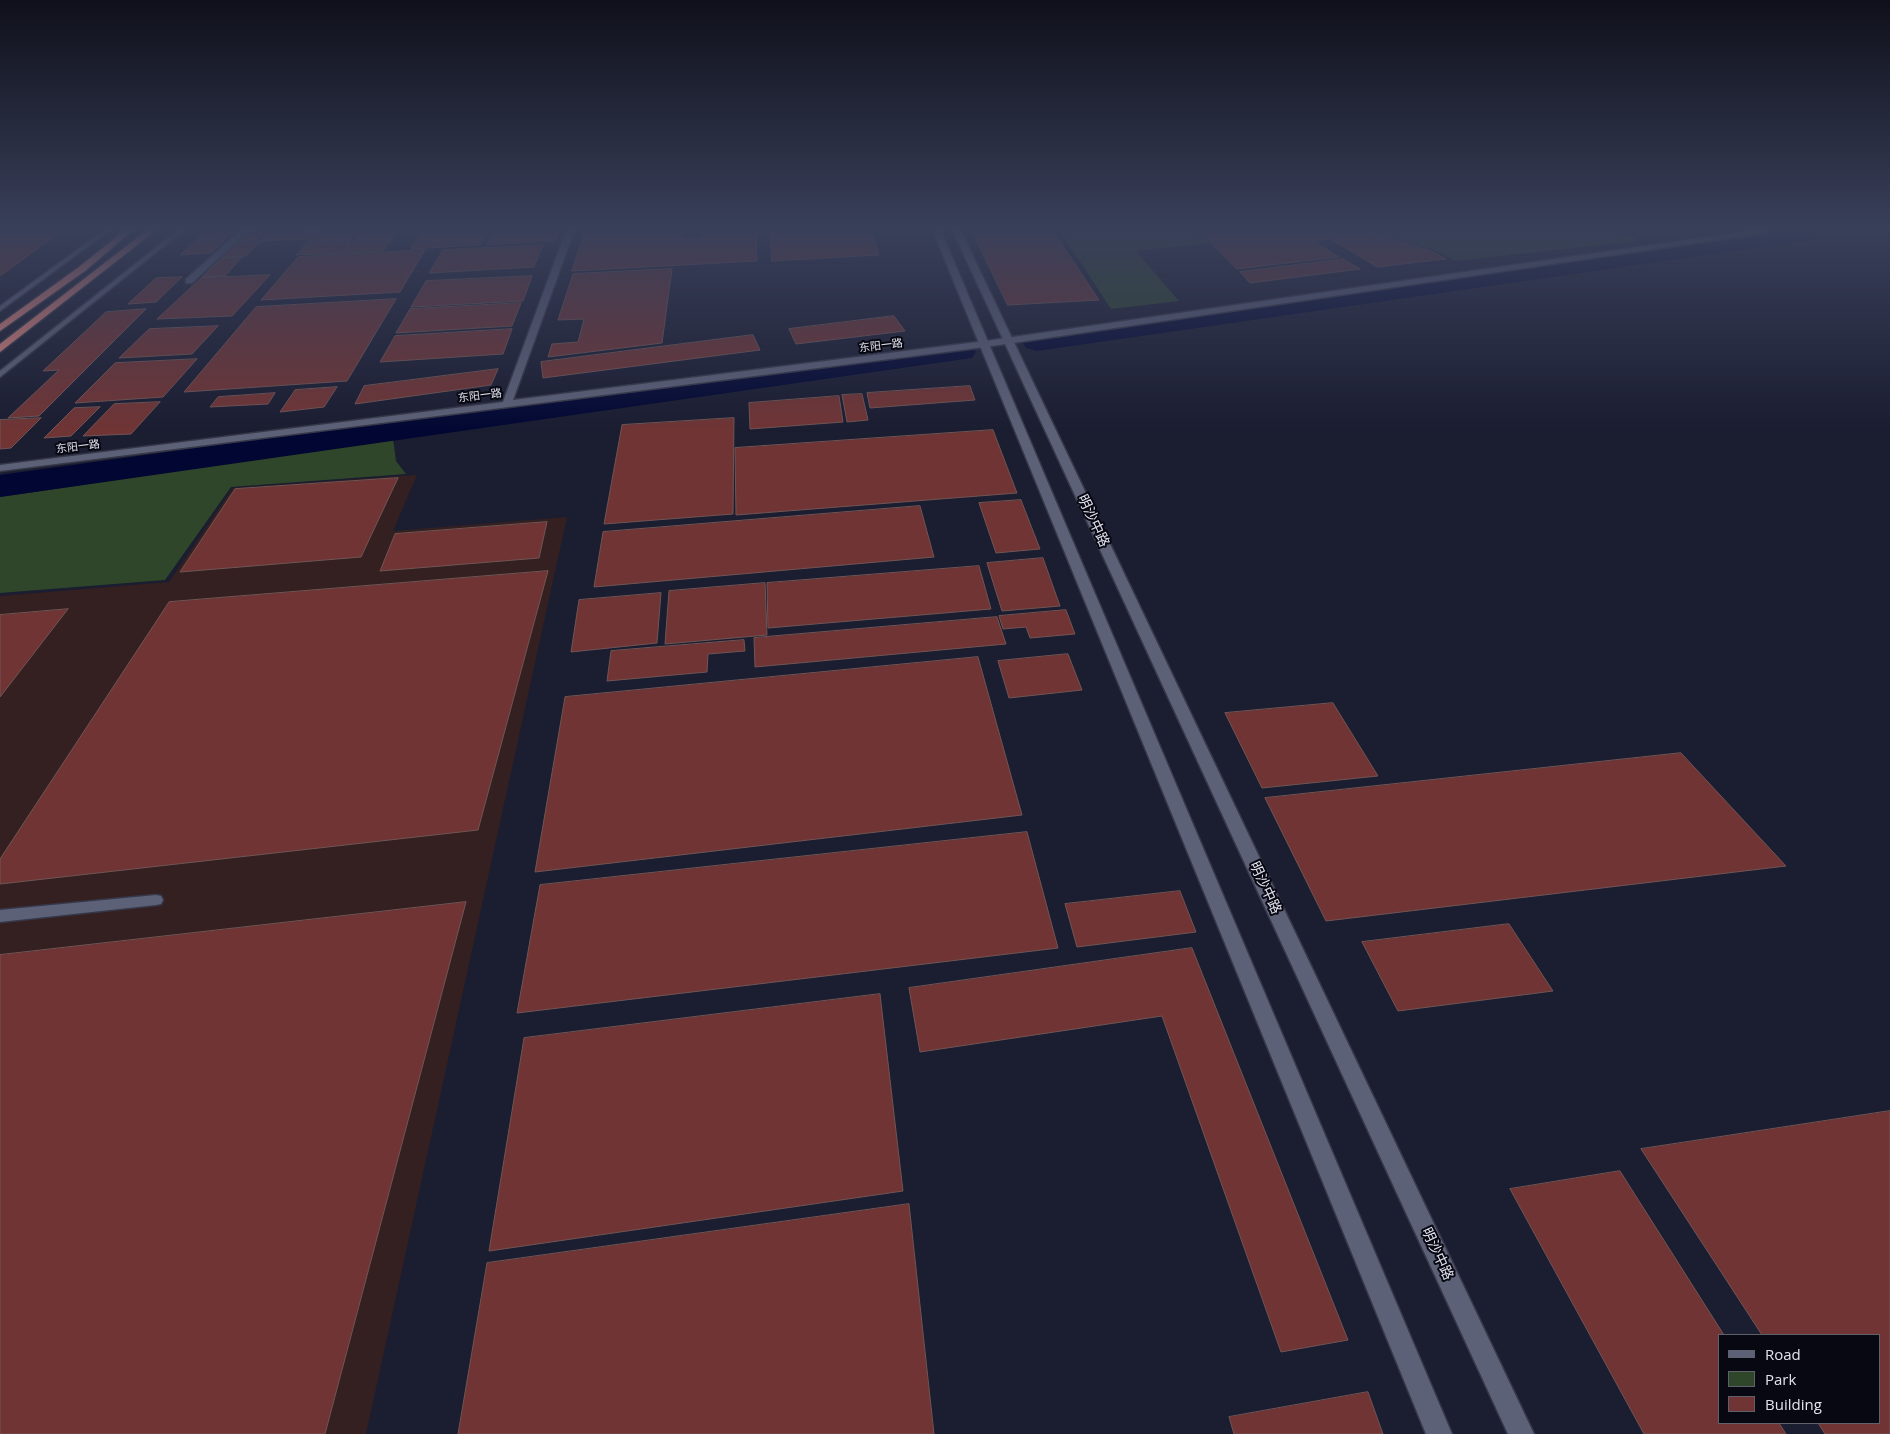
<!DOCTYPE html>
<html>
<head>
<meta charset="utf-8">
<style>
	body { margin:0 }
	#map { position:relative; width:1890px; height:1434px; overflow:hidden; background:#1b1d31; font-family:"Open Sans",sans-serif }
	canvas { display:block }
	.legend { position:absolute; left:1718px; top:1334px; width:162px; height:90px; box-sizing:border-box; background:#070811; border:1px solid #5e606a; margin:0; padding:6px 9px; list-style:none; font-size:15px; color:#e1e3f0 }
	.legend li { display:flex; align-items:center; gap:10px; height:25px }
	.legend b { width:25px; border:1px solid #5e606a }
</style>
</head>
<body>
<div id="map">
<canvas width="1890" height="1434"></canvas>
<ul class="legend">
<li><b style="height:6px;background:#5d6178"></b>Road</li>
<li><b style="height:14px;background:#2f462a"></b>Park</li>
<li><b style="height:14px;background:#703434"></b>Building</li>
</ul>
</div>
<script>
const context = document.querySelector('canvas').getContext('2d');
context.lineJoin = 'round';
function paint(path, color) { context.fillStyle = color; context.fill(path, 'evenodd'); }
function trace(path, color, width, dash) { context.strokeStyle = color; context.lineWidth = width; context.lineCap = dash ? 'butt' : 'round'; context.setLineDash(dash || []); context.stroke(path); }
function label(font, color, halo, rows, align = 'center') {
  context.font = font + ' "Open Sans","Noto Sans SC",sans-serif'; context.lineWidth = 4; context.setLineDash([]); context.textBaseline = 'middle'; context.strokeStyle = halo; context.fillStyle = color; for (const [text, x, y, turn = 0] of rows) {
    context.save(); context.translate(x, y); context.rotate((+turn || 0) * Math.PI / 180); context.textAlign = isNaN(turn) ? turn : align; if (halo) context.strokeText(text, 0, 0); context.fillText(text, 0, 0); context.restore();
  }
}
paint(new Path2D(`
	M417,475L393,531L567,517L366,1434H0V596L169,582L233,488Z`), '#342021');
paint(new Path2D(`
	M1060,231H1197L1209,243L1136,251L1179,301L1111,309Z
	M1366,231H1616L1635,237V241L1456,261L1432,249Z
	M393,439L396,461L406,474L231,487L165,580L0,593V497Z`), '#2f462a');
paint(new Path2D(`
	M1772,231H1836L1833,236L1824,238L1037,351L1026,348L1022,342L1026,336L1037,333Z
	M961,343L972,346L976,352L972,358L0,497V475Z`), '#010732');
const building = new Path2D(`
	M0,231H62L0,276Z
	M207,231H234L226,238L197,239Z
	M247,231H267L256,240L235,241Z
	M316,231L309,239L260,241L269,232Z
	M318,231H358L349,241L307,243Z
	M361,231H397L383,251L344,253Z
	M422,231H487L480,245L411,249Z
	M494,231H558L555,241L487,245Z
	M585,231H684L683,239L702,238L703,231H756L757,261L572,271Z
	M770,231H872L879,255L772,261Z
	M972,231H1053L1099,300L1008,305Z
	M1199,231H1364L1429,250L1446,259L1377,267L1331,239L1314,241L1339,257L1237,269Z
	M226,239L211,253L180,255L196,240Z
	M261,241L246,256L221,258L236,242Z
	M351,242L343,253L296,255L305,245Z
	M543,245L534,267L429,273L443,250Z
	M425,250L400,292L261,300L298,257Z
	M242,257L225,276L202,277L220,259Z
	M1343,259L1360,269L1250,283L1240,272Z
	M672,269L662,343L548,357L552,344L578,342L584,319L558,320L573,274Z
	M270,275L232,316L157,319L201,278Z
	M532,276L523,301L411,307L426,281Z
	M182,277L156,302L128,304L156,278Z
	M396,299L347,381L184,392L256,307Z
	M521,303L512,326L396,333L410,309Z
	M146,309L39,416L8,418L59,370L43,371L106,312Z
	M894,316L905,331L796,344L789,329Z
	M218,326L192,354L119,358L149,329Z
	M512,329L503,354L380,362L395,336Z
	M753,335L760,350L543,378L541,362Z
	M197,359L163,397L75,403L115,363Z
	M498,369L491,385L355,404L364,386Z
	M970,386L975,400L870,408L867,393Z
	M337,387L324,407L280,412L295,390Z
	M275,393L268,404L210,407L218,397Z
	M862,394L868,420L847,422L842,395Z
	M839,396L843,422L750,429L749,403Z
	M160,402L131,434L83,436L114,404Z
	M100,407L71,436L44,438L74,408Z
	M41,418L11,448L0,449V420Z
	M734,418L733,514L604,524L622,425Z
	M993,430L1017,493L736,515L735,448Z
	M398,478L361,557L180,572L235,489Z
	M1021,500L1040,549L996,553L979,503Z
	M920,506L934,557L594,587L603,532Z
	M547,522L539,558L380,571L395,534Z
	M1043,558L1060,606L1002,611L987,563Z
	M979,566L991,609L768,628L767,583Z
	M548,571L478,830L0,884V859L169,602Z
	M765,583L767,635L665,644L669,591Z
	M661,593L657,643L571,652L579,600Z
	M68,609L0,697V615Z
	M1066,610L1075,634L1030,638L1026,627L1003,629L999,616Z
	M997,617L1006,644L755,667L754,638Z
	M744,640L745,651L708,654L707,672L607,681L611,651Z
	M1068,654L1082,690L1009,698L998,661Z
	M978,657L1022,815L535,872L565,697Z
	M1333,703L1378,776L1262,788L1225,713Z
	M1681,753L1786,866L1326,921L1265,798Z
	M1027,832L1058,948L517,1013L540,885Z
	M1180,891L1196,932L1077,947L1065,904Z
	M466,902L325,1434H0V955Z
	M1509,924L1553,991L1398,1011L1362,942Z
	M1192,948L1348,1340L1281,1352L1162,1016L920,1052L909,988Z
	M880,994L903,1191L489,1251L524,1038Z
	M1890,1111V1434H1825L1818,1423H1879V1335H1762L1641,1149Z
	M1620,1171L1724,1335H1719V1423H1779L1786,1434H1644L1510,1189Z
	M909,1204L934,1434H458L487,1263Z
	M1368,1392L1383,1434H1234L1229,1417Z`);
paint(building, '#703434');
trace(building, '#715554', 1);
const lane = new Path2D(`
	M103,231H109L0,311V306Z
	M177,231H183L0,377V371Z
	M156,895L161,896L163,900L161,904L156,905L0,922V910Z`);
const street = new Path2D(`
	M240,231H248L192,283H186V279Z
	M566,231H574L513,400L985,341L1749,231H1768L1764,233L985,347L0,471V465L503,402Z`);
const secondary = new Path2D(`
	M933,231H941L1452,1434H1426Z
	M953,231H961L1534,1434H1508Z`);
const highway = new Path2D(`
	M124,231H132L85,271L0,331V324L79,267Z
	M146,231H155L0,352V344Z`);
trace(lane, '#363748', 3);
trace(street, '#363748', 3);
trace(secondary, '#363748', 3);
trace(highway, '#363748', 3);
paint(lane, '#5d6178');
paint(street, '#5d6178');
paint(secondary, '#5d6178');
paint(highway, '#dd8179');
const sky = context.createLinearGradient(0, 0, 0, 432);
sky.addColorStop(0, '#0f101b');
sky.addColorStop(0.53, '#39405a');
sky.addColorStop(1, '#39405a00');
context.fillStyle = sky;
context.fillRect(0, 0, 1890, 432);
label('11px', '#e1e3f0', '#070811', [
	["东阳一路",881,346,-7],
	["东阳一路",480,396,-7],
	["东阳一路",78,447,-7]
]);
label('14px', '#e1e3f0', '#070811', [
	["明沙中路",1093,521,65],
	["明沙中路",1265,888,65],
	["明沙中路",1437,1254,65]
]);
</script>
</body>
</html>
